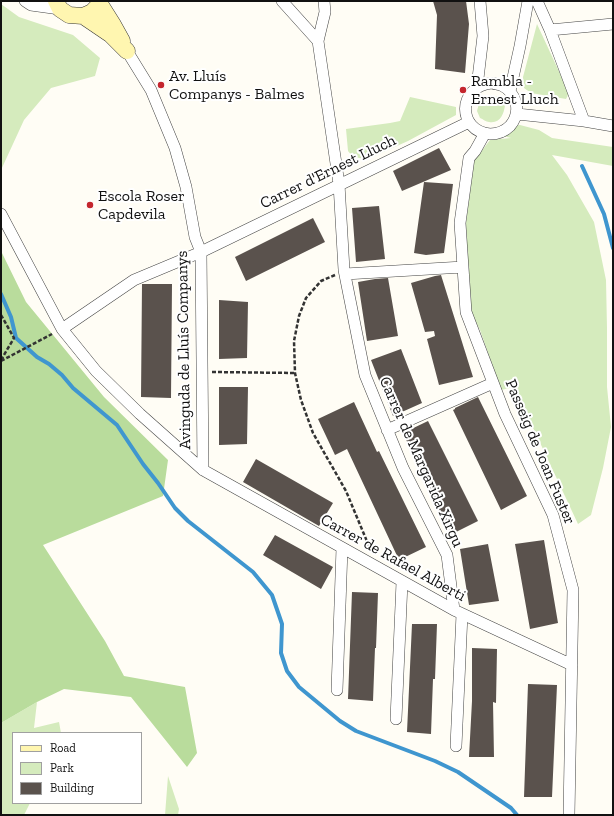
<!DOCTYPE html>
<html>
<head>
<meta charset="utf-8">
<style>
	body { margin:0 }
	#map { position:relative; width:614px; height:816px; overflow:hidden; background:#fffdf5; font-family:"Zilla Slab",serif }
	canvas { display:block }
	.frame { position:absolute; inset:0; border:2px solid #111; pointer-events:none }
	.legend { position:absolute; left:12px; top:732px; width:130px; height:72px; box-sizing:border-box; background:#fff; border:1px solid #a0a0a0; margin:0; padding:5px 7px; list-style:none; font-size:12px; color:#111 }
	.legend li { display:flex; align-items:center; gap:8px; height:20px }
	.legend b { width:20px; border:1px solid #a0a0a0 }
</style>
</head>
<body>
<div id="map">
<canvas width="614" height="816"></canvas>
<div class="frame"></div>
<ul class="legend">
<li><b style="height:5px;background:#fff6b0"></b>Road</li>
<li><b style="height:11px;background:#d5ebbd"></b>Park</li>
<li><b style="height:11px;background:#5a524d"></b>Building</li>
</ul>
</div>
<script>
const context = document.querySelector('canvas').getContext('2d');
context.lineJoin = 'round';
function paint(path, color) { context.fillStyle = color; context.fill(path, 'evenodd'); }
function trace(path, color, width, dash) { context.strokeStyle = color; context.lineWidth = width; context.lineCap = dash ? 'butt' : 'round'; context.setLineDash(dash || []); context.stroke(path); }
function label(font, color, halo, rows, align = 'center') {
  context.font = font + ' "Zilla Slab",serif'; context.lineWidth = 4; context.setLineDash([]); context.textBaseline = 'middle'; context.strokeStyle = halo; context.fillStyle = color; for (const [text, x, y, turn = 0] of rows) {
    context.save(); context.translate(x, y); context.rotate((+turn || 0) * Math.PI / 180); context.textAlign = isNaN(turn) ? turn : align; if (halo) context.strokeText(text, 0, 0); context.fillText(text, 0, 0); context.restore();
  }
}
paint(new Path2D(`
	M1,4L19,17L73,35L100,58L95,76L51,88L24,120L1,170Z
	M537,24L569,93L566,99L531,93L524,88L523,77Z
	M490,95L500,97L505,105C504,114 500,124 489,122C486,122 483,119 480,118L477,111L480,100Z
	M410,97L456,107V115L408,141L370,158L363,159L352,156L348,151L346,129L390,123L400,121Z
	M520,125L539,130L552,138L613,147V166L552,155L567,175L594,222L606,280L607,328V387L611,427L603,468L591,515L578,524L514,387L501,390L480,330L470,311L466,223L474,161L490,140L511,138L494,134L510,126Z
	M37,702L34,728L59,722L61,733H13V803H30L24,815H1V723Z
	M168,776L179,809L178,815H165Z`), '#d5ebbd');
paint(new Path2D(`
	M1,251L26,302L104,397L168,460L163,496L43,545L105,641L124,676L185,687L197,753L187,767L131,697L64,689L37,702L1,723Z`), '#b9dc9c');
trace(new Path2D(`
	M582,166L604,214L613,248
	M1,294L11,317L16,338L37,357L49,364L62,375L73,388L117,425L143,464L158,483L175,508L188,521L253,572L272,595L282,624L281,653L287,671L299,687L340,721L356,731L435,761L458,772L511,808L517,815`), '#3f96cf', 4);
paint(new Path2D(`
	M433,1H466L469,24L465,73L435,69L437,15Z
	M439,148L451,170L402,191L393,171Z
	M424,182L453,184L444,253L426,255L414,253Z
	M379,206L385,259L356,262L352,208Z
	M313,218L325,242L246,281L235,257Z
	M441,275L473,377L439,385L427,339L435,336L434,331L425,332L411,283L435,276Z
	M388,278L398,336L367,341L358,282L375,279Z
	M142,284H172L171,398L141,397Z
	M219,300L248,302L247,358L219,359Z
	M401,349L422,403L393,416L371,360Z
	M219,387H248L247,444L219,445Z
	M478,397L527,496L501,510L453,410L455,409V408Z
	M354,402L377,452L379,451L426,547L399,560L347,449L335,455L318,419Z
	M428,421L478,521L450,535L403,433Z
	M256,459L333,503L319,526L243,482Z
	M275,535L333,567L321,589L263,555Z
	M544,540L558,623L530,629L515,544Z
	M488,544L499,601L469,605L460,549Z
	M352,592L378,593L376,648H375L373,701L348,699Z
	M412,624H437L435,679H433L431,734L407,732Z
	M472,648L497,649L496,703L493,702L494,757H469L472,701Z
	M528,684L557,685L552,797H524Z`), '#5a524d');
const street = new Path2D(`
	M25,1L31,5L60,9
	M282,1L318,41
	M324,1L325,12L318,41L339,184L344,270L365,375L403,468L447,555L454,610
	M537,1L550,30L584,121
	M550,30L613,24
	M127,51L151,90L175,148L186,187L195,237L201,252L203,470
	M492,83C495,84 498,84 501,85C517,93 522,112 510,126C505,131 497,134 490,134C457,131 457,86 492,83Z
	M477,87L483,36L480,1
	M510,91L520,46L528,1
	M517,114L584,121L613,126
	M485,133L475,151L469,158L460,223L466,312L505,414L553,515L573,590L569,815
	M1,214L62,329L96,371L140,414L203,470L454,610L572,665
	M345,274L463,267
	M62,329L134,280L201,252L469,122
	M387,430L493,383
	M337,690L342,548
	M396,719L402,582
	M456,746L462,614`);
const secondary = new Path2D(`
	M56,1L60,9L69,15L83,16L92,12L100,4V1
	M100,4L112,23L122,41
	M83,16L111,35L127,51`);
trace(street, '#444', 12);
trace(secondary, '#333', 17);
trace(new Path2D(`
	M335,275L321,281L306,298L299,316L294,341L295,373L301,400L313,433L346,491L371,551
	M1,315L14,338L1,360
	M1,361L52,334
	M212,372L295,373`), '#333', 2.5, [4, 2]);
trace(street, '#fff', 11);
trace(secondary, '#fff6b0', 16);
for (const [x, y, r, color] of [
	[161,85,4,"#c4262e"],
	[463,90,4,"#c4262e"],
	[90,205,4,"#c4262e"]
]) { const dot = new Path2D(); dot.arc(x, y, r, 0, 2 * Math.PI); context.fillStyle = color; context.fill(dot); trace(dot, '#fff', 1.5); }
label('16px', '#111', '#fff', [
	["Av. Lluís",169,76],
	["Companys - Balmes",169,94],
	["Rambla -",471,81],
	["Ernest Lluch",471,99],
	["Escola Roser",98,196],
	["Capdevila",98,214]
], 'left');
label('16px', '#111', '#fff', [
	["Carrer d'Ernest Lluch",328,172,-26],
	["Avinguda de Lluís Companys",184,350,-91],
	["Passeig de Joan Fuster",540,452,67],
	["Carrer de Margarida Xirgu",421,462,66],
	["Carrer de Rafael Alberti",393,558,29]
]);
</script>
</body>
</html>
